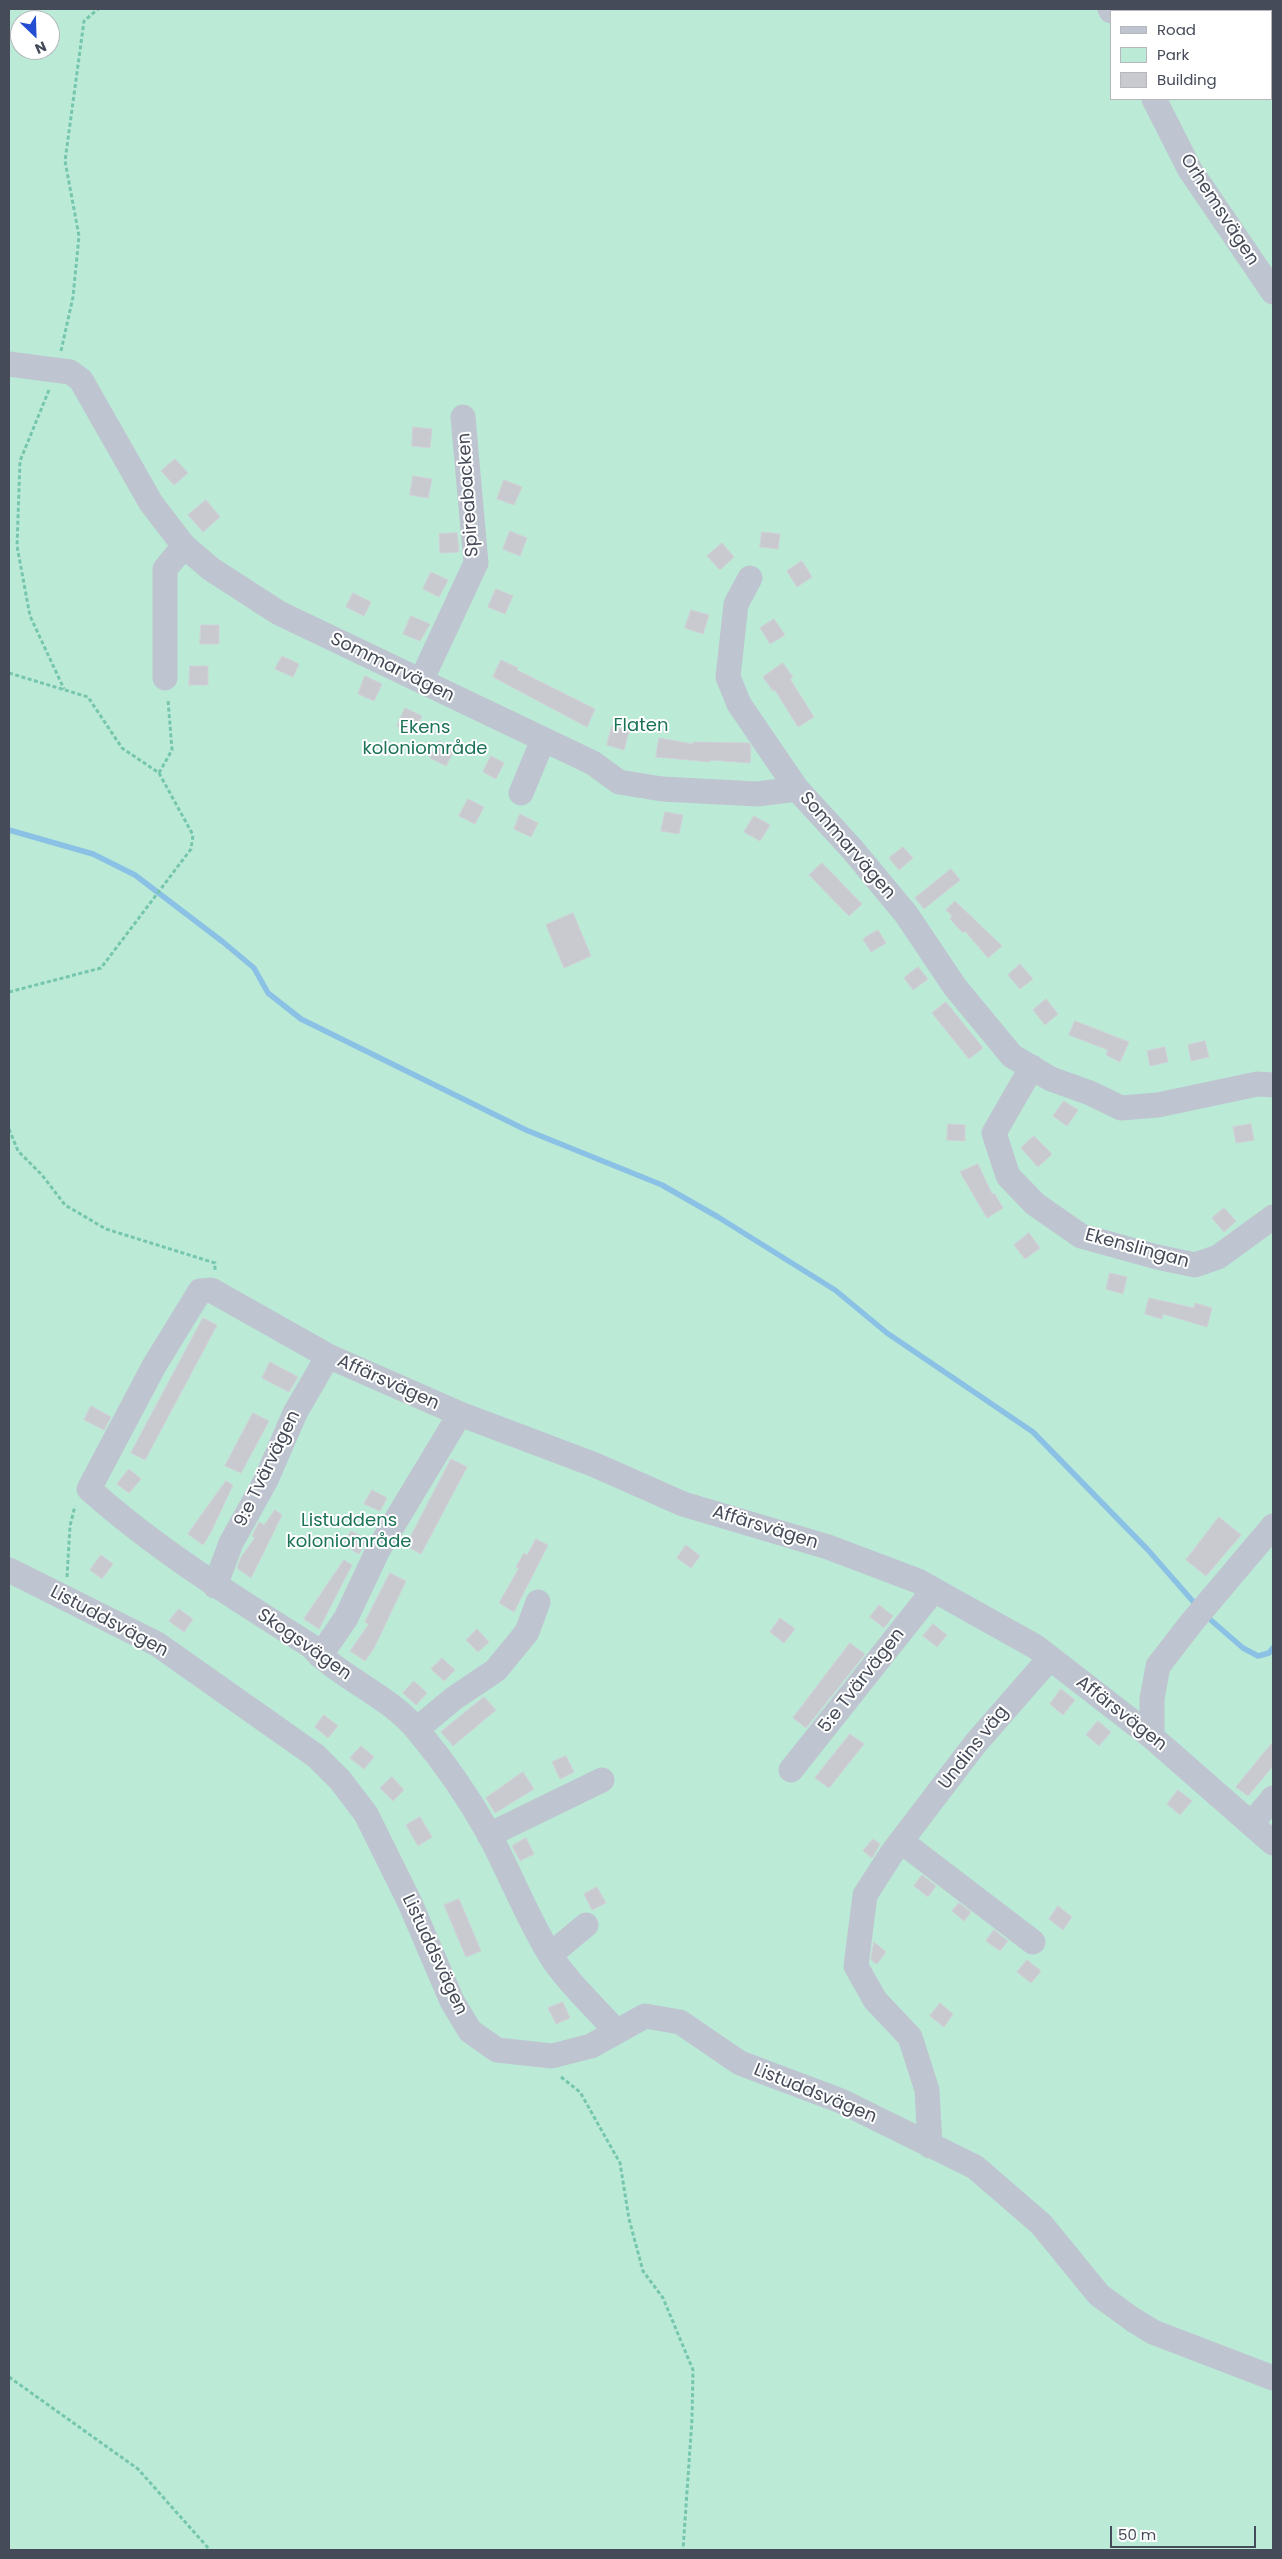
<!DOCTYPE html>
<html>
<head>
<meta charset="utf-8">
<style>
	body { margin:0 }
	#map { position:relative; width:1282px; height:2559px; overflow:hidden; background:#eeecec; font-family:Poppins,sans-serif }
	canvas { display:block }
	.frame { position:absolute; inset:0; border:10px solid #454b58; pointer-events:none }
	.legend { position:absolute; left:1110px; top:10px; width:162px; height:90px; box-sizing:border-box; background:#fff; border:1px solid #b5b7bc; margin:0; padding:6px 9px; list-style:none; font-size:15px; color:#454b58 }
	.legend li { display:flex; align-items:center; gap:10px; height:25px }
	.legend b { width:25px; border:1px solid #b5b7bc }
	.north { position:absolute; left:10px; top:10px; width:50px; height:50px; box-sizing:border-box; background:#fff; border:1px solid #b5b7bc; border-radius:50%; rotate:156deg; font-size:14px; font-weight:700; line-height:20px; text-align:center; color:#454b58 }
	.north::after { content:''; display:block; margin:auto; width:18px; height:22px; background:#234ed1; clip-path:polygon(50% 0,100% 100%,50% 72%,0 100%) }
	.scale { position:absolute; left:1110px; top:2526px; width:146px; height:22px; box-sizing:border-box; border:2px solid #454b58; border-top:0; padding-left:6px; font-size:15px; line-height:18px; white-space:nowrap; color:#454b58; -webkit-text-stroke:4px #fff; paint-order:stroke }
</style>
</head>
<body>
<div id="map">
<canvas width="1282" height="2559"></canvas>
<div class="frame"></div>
<ul class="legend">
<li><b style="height:6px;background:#bfc5d0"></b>Road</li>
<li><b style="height:14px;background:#bbebd7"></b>Park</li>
<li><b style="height:14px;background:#c9cad0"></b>Building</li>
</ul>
<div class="north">N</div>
<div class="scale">50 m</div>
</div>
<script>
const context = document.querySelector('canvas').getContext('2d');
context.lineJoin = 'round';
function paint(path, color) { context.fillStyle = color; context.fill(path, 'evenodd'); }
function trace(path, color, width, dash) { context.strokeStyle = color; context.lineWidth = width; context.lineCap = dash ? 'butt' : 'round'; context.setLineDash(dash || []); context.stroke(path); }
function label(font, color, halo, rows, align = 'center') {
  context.font = font + ' Poppins,sans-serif'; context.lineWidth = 4; context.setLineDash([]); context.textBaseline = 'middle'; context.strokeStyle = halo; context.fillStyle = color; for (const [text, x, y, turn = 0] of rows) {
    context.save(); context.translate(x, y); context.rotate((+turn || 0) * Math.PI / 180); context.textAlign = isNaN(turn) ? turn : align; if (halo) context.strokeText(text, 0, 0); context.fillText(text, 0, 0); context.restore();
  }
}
paint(new Path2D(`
	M9,9H1273V2550H9ZM1111,11H1271V99H1111ZM20,20H50V50H20Z`), '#bbebd7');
trace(new Path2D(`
	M9,830L93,854L135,875L223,942L254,968L268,993L301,1019L526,1130L662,1185L718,1217L835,1290L887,1333L1033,1432L1148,1550L1197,1606
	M1205,1615L1243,1648L1258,1656L1269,1653L1273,1648`), '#8bc1e5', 5.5);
const building = new Path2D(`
	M413,427L432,429L430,448L412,446Z
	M175,459L188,473L174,485L161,471Z
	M413,476L432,479L428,498L410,495Z
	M504,480L522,487L514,505L497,499Z
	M206,500L220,517L203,532L188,515Z
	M510,531L527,538L520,556L503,549Z
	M762,532L780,534L778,549L760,547Z
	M457,533L459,552L440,553L439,534Z
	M722,543L734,557L720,570L707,556Z
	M802,561L812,577L797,587L787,571Z
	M431,572L448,580L439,597L423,589Z
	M496,589L513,596L505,614L488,607Z
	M353,593L371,602L364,616L346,607Z
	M691,610L709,615L703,634L685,628Z
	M411,616L430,624L420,641L403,634Z
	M774,619L785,635L770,644L760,628Z
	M201,625H219V644H200Z
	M282,656L299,664L293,677L275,669Z
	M501,660L518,668L517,670L595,709L587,727L493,677Z
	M783,663L793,677L790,679L814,717L798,727L775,690L773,691L763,677Z
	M190,666H208V685H189Z
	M365,676L382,684L374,701L358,694Z
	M405,708L422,716L414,733L397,726Z
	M612,726L629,731L624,750L607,745Z
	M659,738L693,744V742L749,743L751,747L750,763L710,760V762L656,757Z
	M439,741L455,749L446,766L430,758Z
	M491,756L504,763L496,779L483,772Z
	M468,799L484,807L475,824L459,816Z
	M665,812L683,815L679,834L661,831Z
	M520,814L538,823L531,837L514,829Z
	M754,816L770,825L760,841L744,832Z
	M903,847L913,858L899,870L889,858Z
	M822,863L862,904L849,916L809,875Z
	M951,869L960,880L924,909L915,898Z
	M955,901L1002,946L988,958L965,931L963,933L950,919L952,916L946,910Z
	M573,913L591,956L564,968L546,925Z
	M878,930L886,943L871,952L863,939Z
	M1020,964L1033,979L1020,989L1008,975Z
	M918,967L928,979L913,990L904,978Z
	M1046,999L1058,1014L1045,1025L1033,1010Z
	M946,1002L983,1048L969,1059L932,1013Z
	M1075,1021L1129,1042L1120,1062L1106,1055L1108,1050L1069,1035Z
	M1205,1041L1209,1057L1191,1061L1188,1045Z
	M1165,1047L1168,1062L1150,1066L1147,1051Z
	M1064,1101L1078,1110L1067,1126L1053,1116Z
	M948,1124L965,1125V1141L947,1140Z
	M1251,1124L1254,1140L1236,1143L1233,1127Z
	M1034,1136L1052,1154L1038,1167L1021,1148Z
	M978,1164L992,1194L994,1193L1003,1208L987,1218L960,1172Z
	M1224,1208L1236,1221L1224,1232L1212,1218Z
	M1029,1233L1040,1248L1025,1259L1014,1245Z
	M1110,1273L1127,1277L1123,1294L1106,1289Z
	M1149,1298L1194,1308L1195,1303L1212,1308L1207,1327L1163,1314L1162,1319L1145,1314Z
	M203,1318L217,1325L145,1460L131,1453Z
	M270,1362L298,1377L289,1392L262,1378Z
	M91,1406L111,1417L104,1430L84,1420Z
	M253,1413L269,1421L241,1473L225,1466Z
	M451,1459L467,1467L421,1554L406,1546Z
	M129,1469L141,1479L129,1493L117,1484Z
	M226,1481L233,1485L210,1534L203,1545L188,1534Z
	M372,1490L387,1498L380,1511L364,1504Z
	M275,1510L282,1515L251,1578L237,1568L241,1557L255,1538L252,1536L259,1522L264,1525Z
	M1219,1517L1241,1535L1206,1576L1186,1560Z
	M351,1531L367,1539L359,1554L344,1545Z
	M536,1539L548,1545L514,1612L499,1603L519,1568L516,1567L524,1553L527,1555Z
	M686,1545L700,1556L691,1568L677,1558Z
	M101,1555L113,1564L102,1579L90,1570Z
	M344,1560L352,1565L319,1629L304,1619Z
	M390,1573L406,1581L374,1648L365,1661L350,1651L369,1624L365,1622Z
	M879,1605L893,1616L884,1628L870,1617Z
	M179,1609L193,1619L184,1632L169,1621Z
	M780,1618L795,1629L784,1643L770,1632Z
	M933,1624L947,1635L937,1647L923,1636Z
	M477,1629L489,1642L478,1652L466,1640Z
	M850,1643L865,1654L806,1728L793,1718Z
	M442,1658L455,1670L444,1681L431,1669Z
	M414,1681L427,1693L416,1705L403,1693Z
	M1061,1689L1075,1700L1063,1715L1050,1704Z
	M484,1697L496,1710L453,1746L441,1732Z
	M324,1715L338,1726L328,1738L315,1727Z
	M1098,1721L1111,1732L1099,1746L1086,1735Z
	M850,1734L864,1744L829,1788L815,1778Z
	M1273,1742V1766L1248,1796L1236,1787Z
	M361,1746L374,1757L364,1769L350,1758Z
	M566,1756L574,1772L560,1779L552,1762Z
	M523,1772L534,1789L495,1813L486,1798Z
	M392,1777L404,1790L393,1801L380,1788Z
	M1178,1790L1192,1801L1180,1815L1167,1804Z
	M420,1817L432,1837L418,1846L406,1825Z
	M526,1838L534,1854L520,1861L512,1846Z
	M873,1839L880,1844L872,1858L863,1851Z
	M922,1875L936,1886L928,1897L914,1886Z
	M597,1887L606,1903L592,1910L584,1894Z
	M459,1899L481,1951L466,1957L444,1905Z
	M959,1903L971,1912L964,1921L952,1911Z
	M1058,1906L1072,1917L1063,1930L1049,1919Z
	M994,1930L1008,1941L1000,1951L986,1941Z
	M874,1942L886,1952L877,1964L871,1960Z
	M1027,1960L1041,1971L1031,1983L1017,1972Z
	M563,2002L570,2018L556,2024L548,2008Z
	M940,2003L953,2014L944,2027L930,2016Z`);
paint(building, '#c9cad0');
trace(building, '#d0d1d7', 1);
trace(new Path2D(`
	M61,351L73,297L79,236L65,161L84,21L98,9
	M49,390L20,461L17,546L30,616L64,689
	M9,673L88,697L122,748L159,773L193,835L191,849L101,968L9,992
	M159,773L172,750L168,700
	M9,1129L18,1151L42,1175L65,1205L106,1229L215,1263V1271
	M67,1577L70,1526L75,1506
	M561,2077L580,2092L620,2163L629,2219L643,2271L663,2298L693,2370L692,2419L683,2550
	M9,2377L138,2469L210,2550`), '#76c6ae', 3, [4, 2.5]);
trace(new Path2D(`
	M1110,9L1111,11
	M1154,99L1190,170L1273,292
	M9,364L70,372L81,380L151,503L184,546L211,569L279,613L593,763L619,782L662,789L757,794L797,789L852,849L906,914L955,987L1012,1056L1051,1079L1090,1093L1121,1108L1158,1105L1257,1084L1273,1085
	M750,578L736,604L728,677L739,704L797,789
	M165,678V569L184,546
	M421,681L476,563L463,417
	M521,793L543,740
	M1032,1067L994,1133L1008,1176L1035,1204L1081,1236L1157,1257L1195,1265L1218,1257L1273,1217
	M9,1570L157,1644L316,1756L340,1780L366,1814L410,1903L452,2001L470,2031L497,2050L552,2056L591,2046L645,2016L680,2022L740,2063L841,2101L975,2167L1041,2224L1099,2295L1132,2319L1153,2332L1273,2378
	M215,1586L231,1543L266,1480L295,1413L328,1356
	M320,1656L346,1618L378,1550L460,1414
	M417,1729L453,1699L496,1670L527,1632L538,1602
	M1152,1737V1699L1158,1666L1192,1622L1273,1526
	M791,1770L933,1591
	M1251,1824L1273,1798
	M489,1835L602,1780
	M902,1842L1033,1942
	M550,1955L586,1925
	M616,2031C594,2006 566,1981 549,1953C526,1915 510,1873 489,1834C469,1798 444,1762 418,1731C390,1696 340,1678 311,1646C234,1597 157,1550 89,1489L154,1366L200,1291L211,1290L328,1356L460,1414L595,1465L683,1504L828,1547L918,1581L1036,1647L1152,1737L1273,1843
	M930,2146L927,2090L910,2037L875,2000L856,1966L865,1895L892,1853L975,1744L1050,1658`), '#bfc5d0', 25);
label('18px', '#454b58', '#fff', [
	["Orhemsvägen",1219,210,57],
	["Spireabacken",469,495,-94],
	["Sommarvägen",392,668,26],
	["Sommarvägen",847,846,49],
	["Ekenslingan",1137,1249,15],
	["Affärsvägen",388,1383,24],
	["9:e Tvärvägen",268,1469,-64],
	["Affärsvägen",765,1528,17],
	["Listuddsvägen",109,1622,28],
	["Skogsvägen",304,1645,35],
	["5:e Tvärvägen",862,1681,-52],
	["Affärsvägen",1121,1714,38],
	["Undins väg",974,1748,-52],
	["Listuddsvägen",434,1955,65],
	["Listuddsvägen",815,2094,22]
]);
label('18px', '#1c7358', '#fff', [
	["Flaten",641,726],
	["Ekens",425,728],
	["koloniområde",425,749],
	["Listuddens",349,1521],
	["koloniområde",349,1542]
]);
</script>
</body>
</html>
